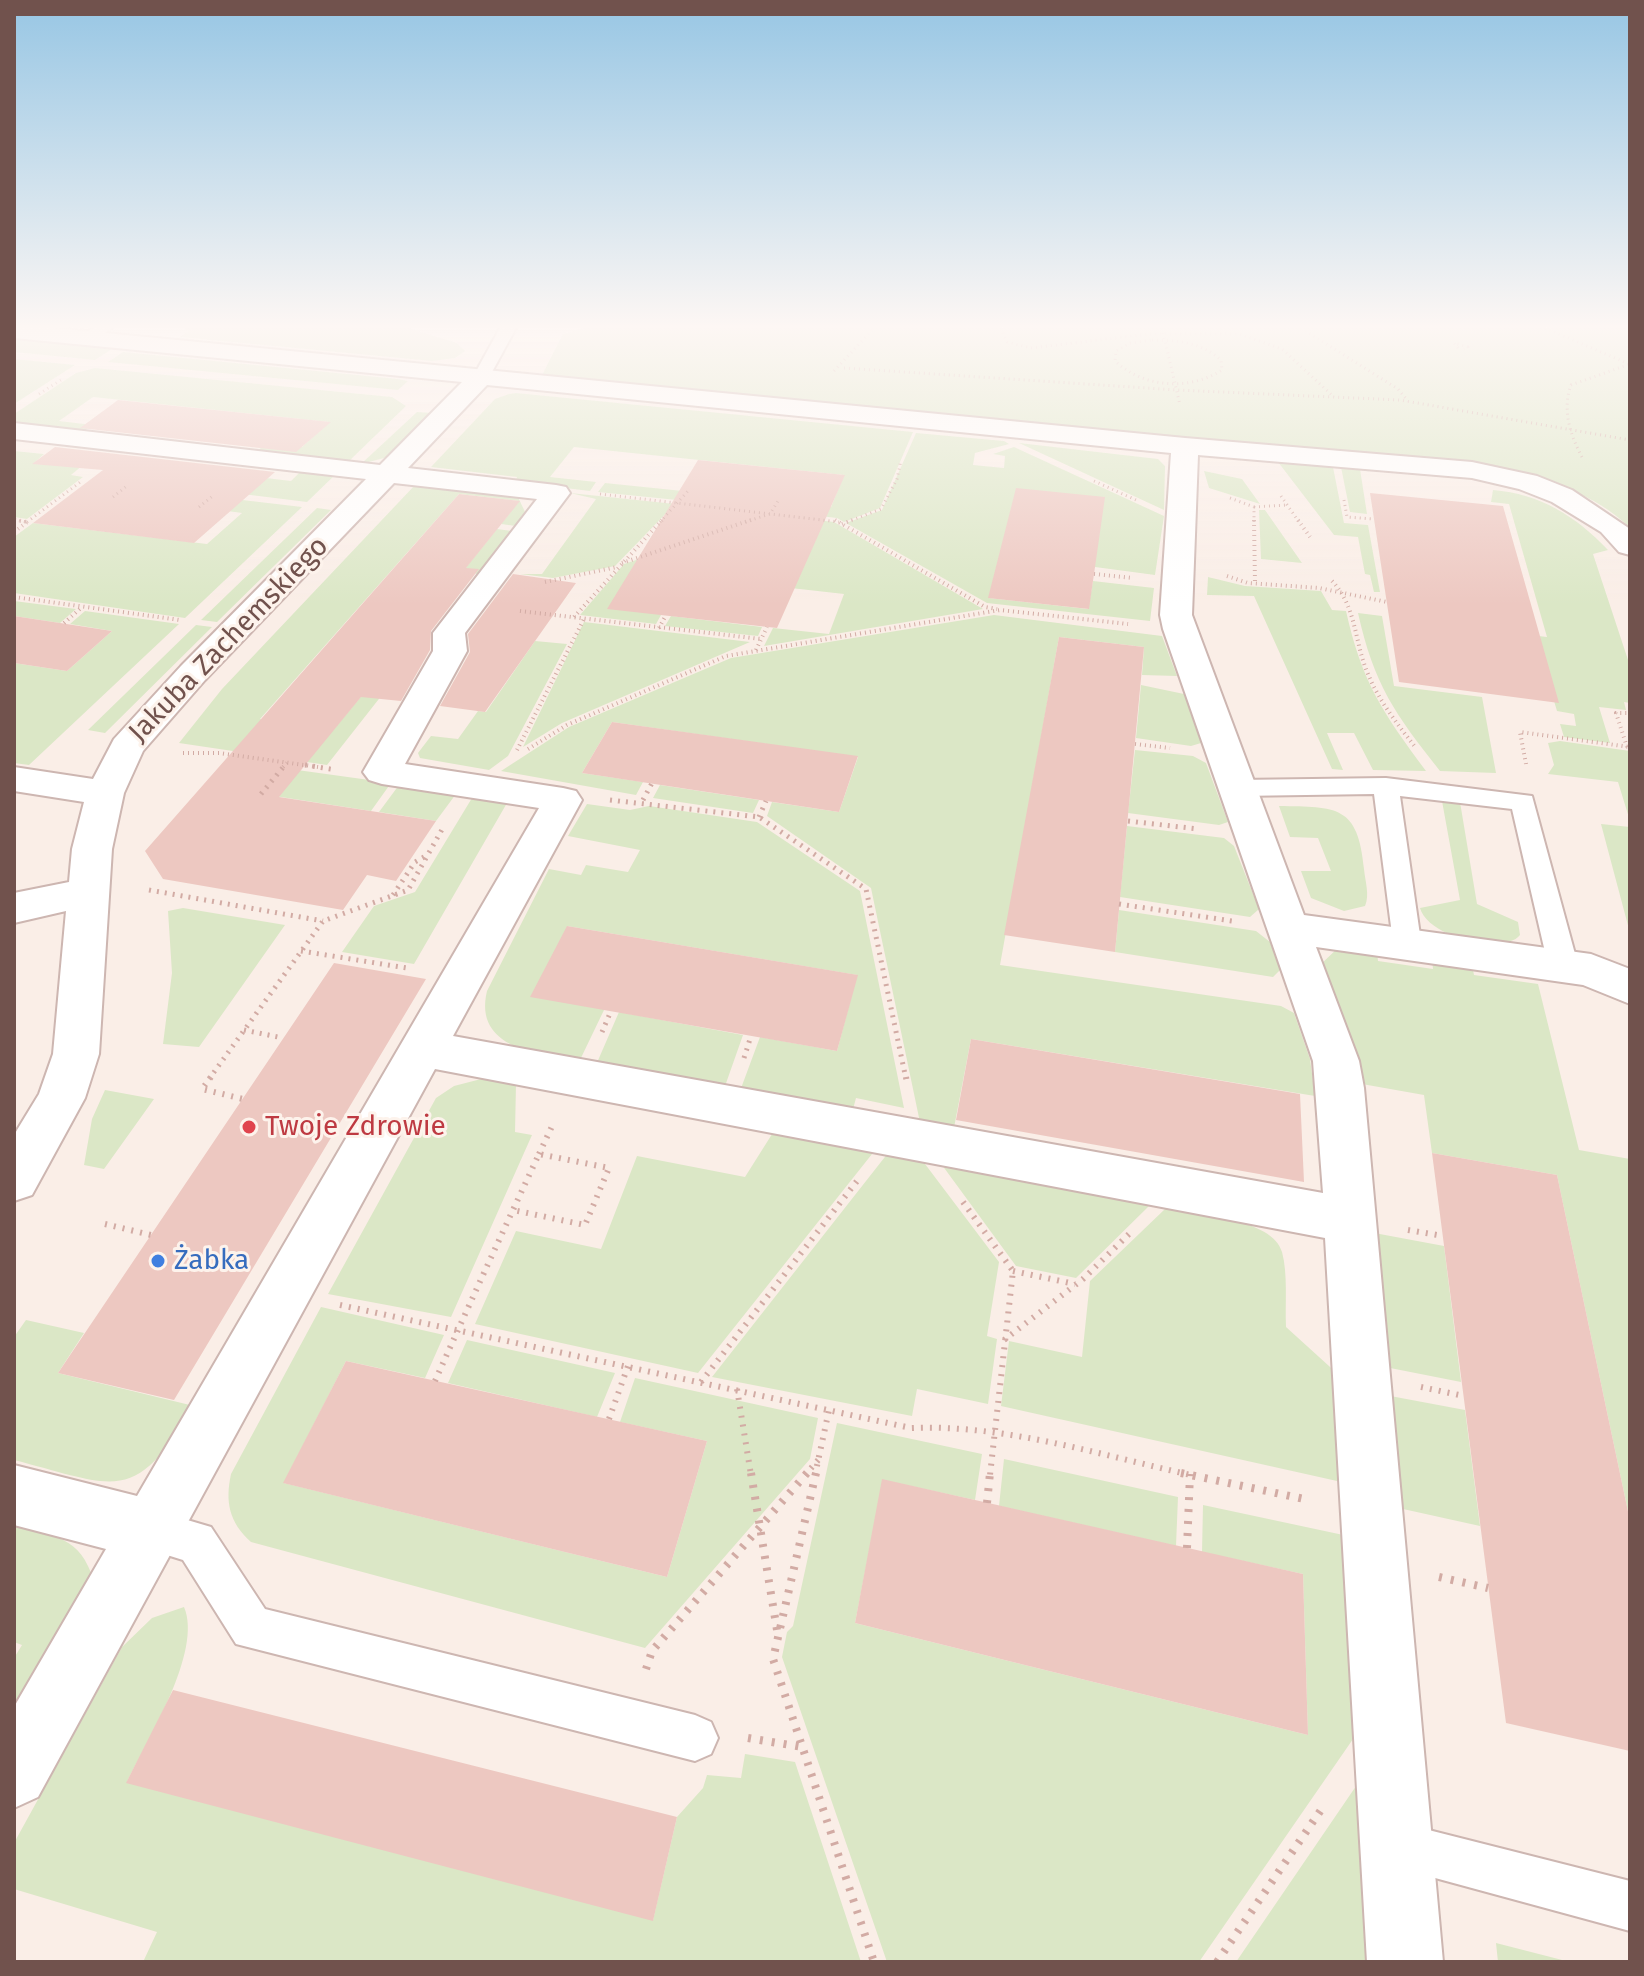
<!DOCTYPE html>
<html>
<head>
<meta charset="utf-8">
<style>
	body { margin:0 }
	#map { position:relative; width:1644px; height:1976px; overflow:hidden; background:#faeee7; font-family:"Fira Sans",sans-serif }
	canvas { display:block }
	.frame { position:absolute; inset:0; border:16px solid #71524d; pointer-events:none }
</style>
</head>
<body>
<div id="map">
<canvas width="1644" height="1976"></canvas>
<div class="frame"></div>
</div>
<script>
const context = document.querySelector('canvas').getContext('2d');
context.lineJoin = 'round';
function paint(path, color) { context.fillStyle = color; context.fill(path, 'evenodd'); }
function trace(path, color, width, dash) { context.strokeStyle = color; context.lineWidth = width; context.lineCap = dash ? 'butt' : 'round'; context.setLineDash(dash || []); context.stroke(path); }
function label(font, color, halo, rows, align = 'center') {
  context.font = font + ' "Fira Sans",sans-serif'; context.lineWidth = 6; context.setLineDash([]); context.textBaseline = 'middle'; context.strokeStyle = halo; context.fillStyle = color; for (const [text, x, y, turn = 0] of rows) {
    context.save(); context.translate(x, y); context.rotate((+turn || 0) * Math.PI / 180); context.textAlign = isNaN(turn) ? turn : align; if (halo) context.strokeText(text, 0, 0); context.fillText(text, 0, 0); context.restore();
  }
}
paint(new Path2D(`
	M185,328H408L457,343L465,351L455,358L432,361L180,337L188,331Z
	M584,328H1630V528C1596,494 1543,477 1497,467L542,375L563,334Z
	M14,339L112,349L95,360L14,352Z
	M123,352L398,379L408,381L398,390L108,362Z
	M14,359L75,365L14,404Z
	M95,368L392,397L406,406L348,462L256,452L267,443L302,447L329,422L93,397L59,421L93,425L81,433L14,425V414L76,373Z
	M509,394L516,393L913,432L880,508L844,522L837,518L777,511L782,502L831,507L844,475L574,447L550,477L596,482L590,491L515,482L517,477L431,467L495,399Z
	M417,412L432,413L388,457L361,464Z
	M916,433L1004,441L1009,444L975,453L973,465L1004,468L1005,456L993,454L1014,447L1164,516L1155,575L1095,567L989,598L1088,609L1093,581L1154,588L1150,621L987,603L846,523L882,510Z
	M1019,443L1158,459L1165,466L1164,510Z
	M14,451L44,454L33,464L83,465L71,475L83,477L27,519L14,517Z
	M1278,462L1333,467L1344,523L1368,525L1380,592H1374L1370,575L1365,574L1358,537L1334,535Z
	M159,465L291,481L302,470L336,474L307,502L138,481Z
	M1341,467L1360,469L1367,514L1350,512Z
	M1204,471L1242,479L1260,504L1209,488Z
	M605,483L683,491L677,500L598,492Z
	M415,485L518,497L525,512L516,526L501,524L519,501L459,494L260,719L333,730L364,693L382,695L327,765L179,743L222,689Z
	M1493,490C1540,494 1576,516 1608,550L1593,554L1630,666V703L1624,702L1626,710L1599,707L1610,743L1564,737L1560,724L1576,726L1574,714L1557,711L1554,701L1487,630L1547,637L1509,504L1491,502Z
	M570,493L675,504L615,566L553,578L520,574H542L596,499Z
	M217,497L302,507L185,618L14,593V537L33,523L207,544L242,513L205,508Z
	M317,508L331,510L217,622L201,620Z
	M1259,510H1265L1302,563L1261,559Z
	M773,515L834,522L983,609L764,646L773,628L829,634L844,594L631,570L661,615L656,624L580,615L624,564Z
	M497,529L512,531L478,574L462,572Z
	M1208,577L1245,586L1321,591L1332,610L1346,611C1362,683 1383,713 1426,771L1373,770L1354,733H1327L1343,770L1332,769L1254,596L1207,595Z
	M14,601L76,609L60,623L14,616Z
	M85,611L179,624L29,765L14,763V663L67,671L112,631L70,624Z
	M1358,613L1382,616L1394,686L1482,697L1496,773L1440,771C1395,714 1374,685 1358,613Z
	M994,615L1162,636L1177,676L1142,675L1144,647L1059,637L1000,965L1281,1006L1294,1013L1310,1059L1315,1096L971,1039L952,1138L922,1132L871,888L767,816L772,802L839,812L858,757L612,722L582,773L643,782L636,795L501,771L569,727L731,658Z
	M671,616L762,627L758,636L665,626Z
	M584,622L750,642L562,723L523,747Z
	M196,625L212,627L105,733L88,730Z
	M535,641L567,644L508,756L489,770L420,758L418,753L431,736L458,739L478,711L486,712Z
	M1141,685L1184,694L1201,743L1191,746L1136,738Z
	M1560,741L1630,751V821L1618,782L1548,774L1554,765L1548,743Z
	M1135,750L1193,756L1206,763L1228,822L1219,825L1128,813Z
	M290,769L391,783L371,811L268,795Z
	M399,785L456,794L436,821L379,812Z
	M660,785L759,800L753,813L653,798Z
	M472,798L507,803L414,964L342,952L374,906L415,892Z
	M1442,801L1460,802L1477,904L1518,922L1520,935C1505,955 1428,938 1420,908L1460,900Z
	M587,804L630,810L649,806L757,822L860,891L904,1108L856,1098L852,1113L740,1091L760,1037L837,1051L857,975L567,926L604,1010L579,1062C539,1054 473,1049 487,991L549,869L581,875L586,865L628,872L640,850L568,836Z
	M1279,806C1337,807 1358,805 1364,869C1365,881 1370,895 1365,906L1344,911L1311,898L1301,871H1331L1318,838L1290,837Z
	M1601,824L1630,827V933Z
	M1127,826L1224,838L1234,846L1259,909L1250,917L1120,897Z
	M183,908L285,925L199,1047L163,1044L172,973L168,911Z
	M1119,910L1256,931L1270,942L1280,970L1273,977L1115,952Z
	M1340,946L1377,952L1378,961L1433,969L1432,959L1472,965L1474,975L1538,984L1579,1150L1630,1159V1521L1557,1175L1432,1153L1424,1095L1362,1084L1319,966Z
	M619,1012L743,1035L724,1089L596,1065Z
	M485,1078L516,1084L515,1132L532,1135L451,1317L328,1294L436,1098L454,1086Z
	M105,1090L154,1099L104,1169L84,1165L92,1119Z
	M774,1131L876,1149L698,1373L475,1324L516,1231L601,1249L637,1156L745,1177Z
	M888,1153L922,1160L999,1262L987,1336L997,1339L988,1404L917,1389L912,1416L712,1377Z
	M942,1165L1149,1206L1076,1278L1016,1266Z
	M1165,1209C1195,1215 1273,1218 1282,1252C1288,1274 1285,1303 1286,1327L1340,1376L1346,1483L1001,1406L1009,1341L1082,1357L1090,1281Z
	M1369,1232L1444,1246L1461,1382L1380,1366Z
	M321,1307L444,1335L425,1378L346,1361L284,1483L667,1577L707,1441L620,1422L635,1378L818,1418L810,1459L645,1648L251,1542C229,1522 225,1502 231,1474Z
	M26,1320L84,1333L58,1373L194,1406C134,1507 116,1486 14,1460V1337Z
	M467,1340L615,1373L597,1417L448,1383Z
	M1385,1395L1465,1410L1480,1526L1394,1507Z
	M837,1423L982,1454L975,1500L883,1480L855,1623L1308,1735L1303,1574L1202,1552L1203,1505L1348,1536L1362,1726L1199,1962H887L782,1657L787,1632L793,1626Z
	M1004,1459L1178,1497L1176,1546L999,1506Z
	M14,1526C55,1536 80,1536 94,1581L14,1745V1658L22,1645L14,1642Z
	M184,1607C203,1651 147,1741 127,1782L653,1920L677,1817L703,1788L707,1775L741,1778L745,1754L795,1762L861,1962H143L157,1932L14,1889V1843L122,1647L152,1618Z
	M1367,1770L1378,1962H1236Z
	M1496,1943L1570,1962H1498Z`), '#dbe7c6');
paint(new Path2D(`
	M118,400L331,422L296,452L80,428Z
	M55,447L275,472L194,543L33,523L103,470L32,464Z
	M698,460L845,475L777,628L607,609Z
	M1016,488L1105,497L1089,609L988,598Z
	M1370,493L1503,506L1559,703L1399,682Z
	M459,494L520,501L466,568L479,569L431,631L430,650L401,701L361,697L279,797L436,821L396,881L367,875L343,910L163,879L145,851Z
	M513,574L576,583L485,712L440,706L470,652L468,634Z
	M14,616L60,623L112,631L67,671L14,663Z
	M1059,637L1144,647L1115,952L1004,935Z
	M612,722L858,756L839,812L582,773Z
	M567,926L858,975L837,1051L530,997Z
	M334,963L426,979L174,1400L58,1373Z
	M971,1039L1300,1094L1304,1182L956,1120Z
	M1432,1153L1557,1175L1630,1521V1751L1506,1723Z
	M346,1361L707,1441L667,1577L283,1483Z
	M882,1479L1303,1574L1308,1735L855,1623Z
	M173,1690L677,1817L653,1921L126,1783Z`), '#edc8c1');
const lane = new Path2D(`
	M93,328H112L93,342H81V336Z
	M500,328H516L487,381H475L473,377Z
	M1386,778L1532,796L1578,965L1573,973L1563,976L1553,973L1548,965L1512,809L1400,796L1421,942L1417,949L1407,952L1397,949L1393,942L1374,794L1238,796L1229,794L1225,788L1229,782L1238,780Z
	M150,1509L211,1527L265,1609L695,1715L711,1722L718,1738L711,1754L695,1761L236,1644L183,1560L135,1545L129,1530L135,1515Z
	M1397,1822L1630,1881V1931L1380,1863L1373,1846L1380,1829Z`);
const street = new Path2D(`
	M14,328H54L1185,438L1472,462L1537,476L1572,490L1630,529V555L1619,552L1601,532L1552,502L1519,489L1472,478L1198,455L1192,615L1304,915L1591,954L1630,969V1004L1583,985L1316,947L1359,1061L1364,1088L1443,1962H1367L1325,1238L435,1069L38,1797L14,1808V1707L106,1549L14,1525V1465L137,1496L539,808L382,784L369,780L363,772L433,651V633L537,499L394,483L205,680L143,751L124,793L112,849L99,1054L85,1098L32,1195L14,1201V1135L39,1094L53,1054L66,911L14,923V893L69,882L72,849L84,802L14,791V767L93,779L114,739L181,666L366,479L14,439V423L380,465L462,382L14,338ZM487,385L1171,453L1160,615L1163,629L1313,1061L1323,1193L453,1036L582,800L576,791L563,788L405,764L467,651L465,633L570,493L566,487L556,485L408,468Z`);
trace(lane, '#cdb6b1', 4);
trace(street, '#cdb6b1', 4);
trace(new Path2D(`
	M1001,328L1007,342L1031,348L1148,334H1239L1282,349L1334,397
	M1162,328L1180,405
	M1301,328L1398,389L1408,401
	M1545,328L1629,364
	M1152,340C1177,340 1201,342 1221,360L1222,370C1189,391 1144,388 1115,361L1116,351L1130,343Z
	M1458,348L1454,343L1468,347L1464,349
	M844,368L1177,390L1400,400L1630,440
	M834,371L874,328
	M39,394L64,378
	M1582,457C1570,435 1562,409 1571,385L1630,364
	M1094,481L1136,500
	M600,494L839,522
	M1281,496L1299,522
	M113,497L128,485
	M1230,498L1254,507V522
	M1344,500L1347,517L1374,519
	M199,507L214,495
	M1254,507L1286,505
	M14,520L27,522
	M27,522L83,480
	M660,522L688,491
	M745,522L770,514L778,501
	M847,522L881,509L897,479L901,460`), '#d2aba4', 3, [1, 4]);
trace(new Path2D(`
	M15,520L27,522
	M835,520L985,607L997,609
	M1254,520L1255,584
	M1298,520L1310,537
	M842,524L852,520
	M14,532L30,520
	M622,563L751,520
	M1094,574L1133,578
	M1227,576L1248,583L1319,588L1387,602
	M1332,581C1357,607 1354,642 1368,674C1379,701 1398,725 1416,748
	M545,582L617,567
	M14,597L180,620
	M520,611L761,639
	M574,617L662,520
	M64,623L82,607
	M659,628L666,615
	M756,650L767,627
	M1135,744L1170,748
	M1627,747L1616,713H1630V704
	M528,749L567,725L726,656L1000,610L1128,624
	M517,750L584,619
	M183,753H219L318,767
	M1526,764L1520,732L1630,747
	M283,767L287,763`), '#d2aba4', 4, [1, 4]);
trace(new Path2D(`
	M305,765L336,770
	M261,794L285,765
	M610,800L759,817L866,889L906,1079
	M643,800L652,783
	M759,817L766,801
	M1128,821L1198,829
	M149,890L323,921
	M393,895L415,862L424,857
	M1119,904L1232,921
	M301,951L407,968
	M244,1030L283,1038
	M602,1032L611,1011
	M744,1058L751,1036
	M209,1079L323,921L408,890L444,826`), '#d2aba4', 5, [2, 6]);
trace(new Path2D(`
	M211,1077L202,1089L243,1099
	M906,1077L907,1084
	M539,1154L554,1122
	M963,1202L1013,1271L990,1475
	M105,1224L151,1235
	M1408,1230L1443,1236
	M1013,1271L1075,1284
	M340,1305L911,1428C1004,1424 1100,1455 1191,1475
	M1004,1340L1083,1279L1130,1233
	M435,1381C469,1305 504,1229 539,1154L609,1168L585,1225L513,1210
	M701,1382L857,1181
	M1421,1387L1464,1396
	M737,1389L751,1475
	M609,1419L628,1366
	M805,1475L819,1459
	M815,1475L829,1410`), '#d2aba4', 6, [2, 7]);
trace(new Path2D(`
	M751,1473L777,1630
	M816,1473L773,1659L874,1962
	M1181,1473L1309,1500
	M987,1503L990,1473
	M1187,1548L1190,1474
	M1439,1577L1488,1588
	M646,1669L652,1651L807,1473
	M748,1738L802,1747
	M1217,1962L1325,1804`), '#d2aba4', 8, [3, 9]);
paint(lane, '#fff');
paint(street, '#fff');
const sky = context.createLinearGradient(0, 0, 0, 605);
sky.addColorStop(0, '#97c6e4');
sky.addColorStop(0.54, '#fdf7f4');
sky.addColorStop(1, '#fdf7f400');
context.fillStyle = sky;
context.fillRect(0, 0, 1644, 605);
for (const [x, y, r, color] of [
	[249,1127,8,"#e0444e"],
	[158,1261,8,"#3f7fe0"]
]) { const dot = new Path2D(); dot.arc(x, y, r, 0, 2 * Math.PI); context.fillStyle = color; context.fill(dot); trace(dot, '#fdf3ec', 3); }
label('28px', '#71524d', '#fdf3ec', [
	["Jakuba Zachemskiego",229,640,-46]
]);
label('28px', '#be3a42', '#fdf3ec', [
	["Twoje Zdrowie",265,1127]
], 'left');
label('28px', '#366cbe', '#fdf3ec', [
	["Żabka",174,1261]
], 'left');
</script>
</body>
</html>
